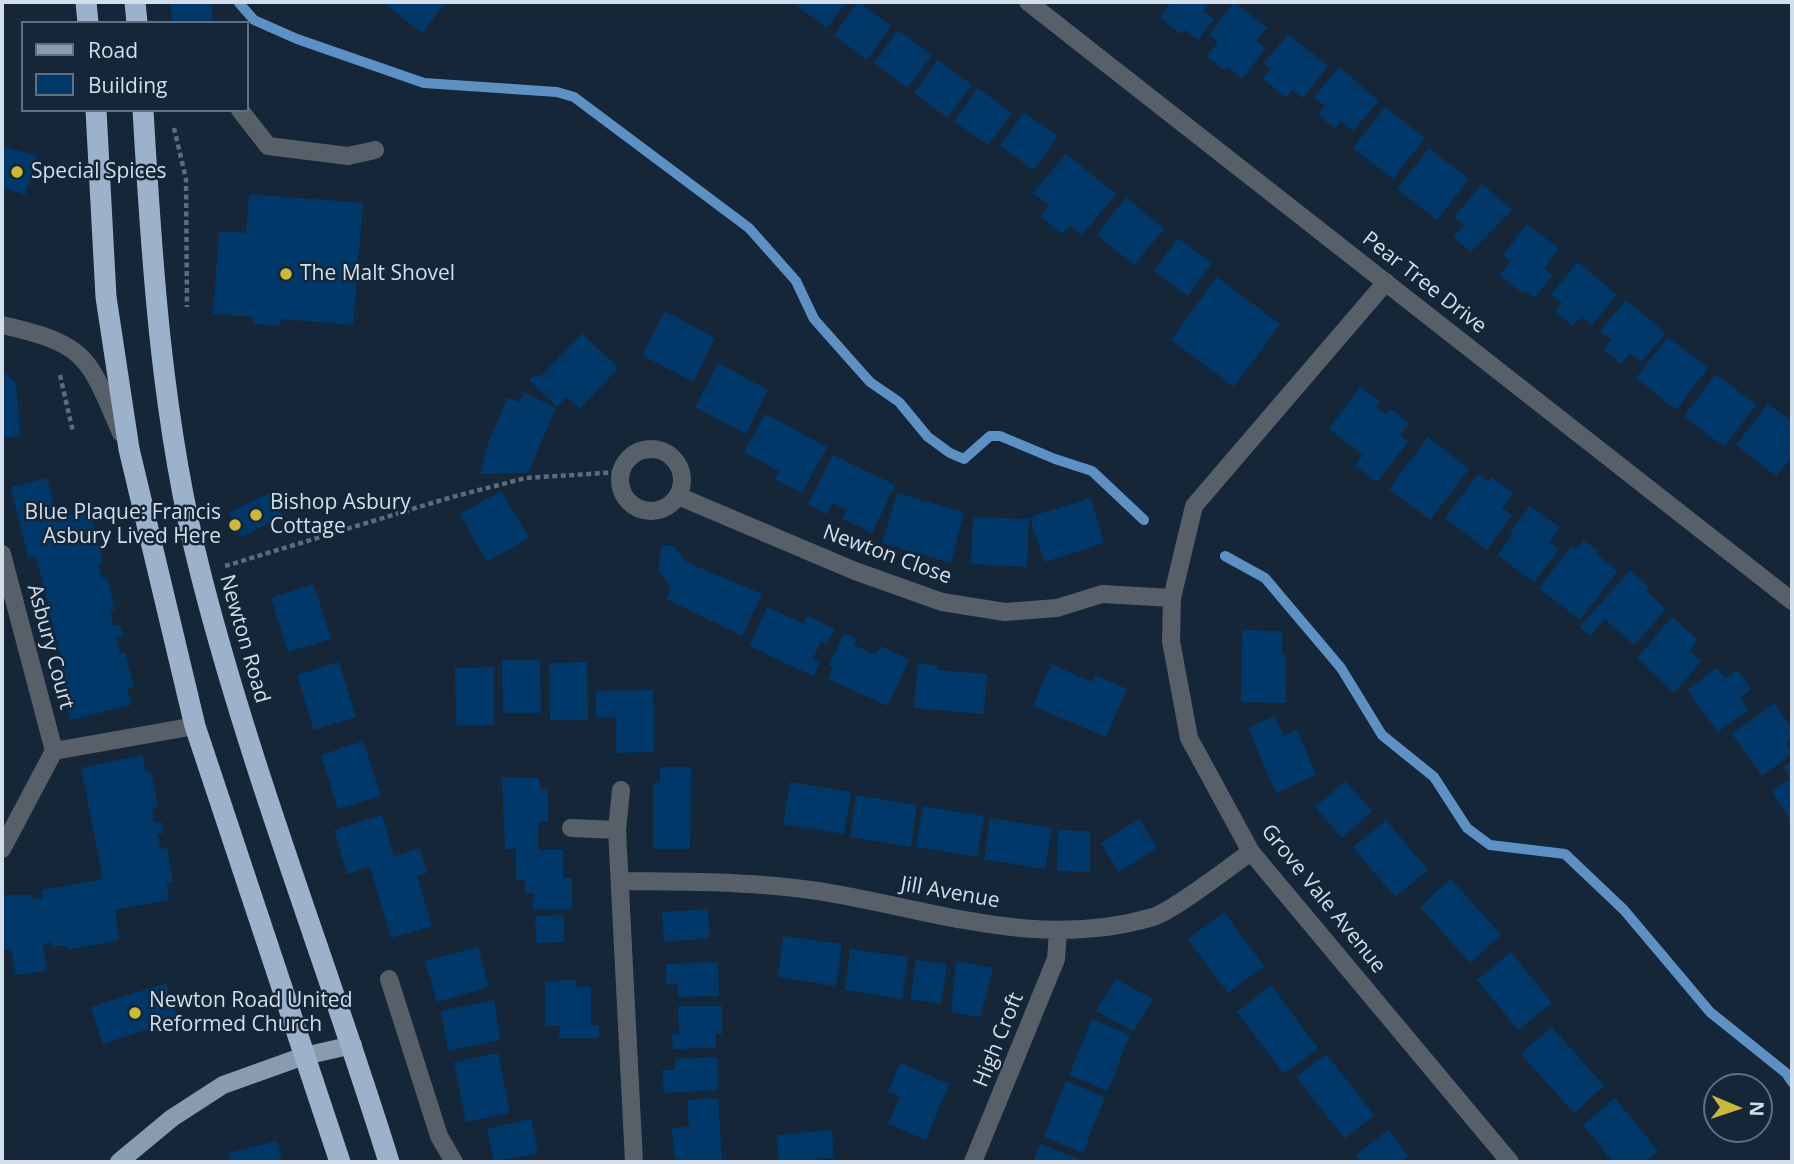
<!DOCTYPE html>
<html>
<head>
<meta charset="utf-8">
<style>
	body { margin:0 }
	#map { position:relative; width:1794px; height:1164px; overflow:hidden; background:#142638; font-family:"Open Sans",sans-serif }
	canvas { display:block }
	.frame { position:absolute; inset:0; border:4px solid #d2deea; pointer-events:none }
	.legend { position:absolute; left:21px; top:21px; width:228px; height:91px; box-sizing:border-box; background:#142638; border:2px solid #60707f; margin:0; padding:9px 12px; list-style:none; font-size:21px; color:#d2deea }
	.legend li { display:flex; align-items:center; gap:14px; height:35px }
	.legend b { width:35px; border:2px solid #60707f }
	.north { position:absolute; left:1703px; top:1073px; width:70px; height:70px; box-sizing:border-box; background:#142638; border:2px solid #60707f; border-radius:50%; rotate:92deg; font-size:19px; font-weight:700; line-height:28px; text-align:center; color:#d2deea }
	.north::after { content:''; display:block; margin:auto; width:24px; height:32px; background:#ccb938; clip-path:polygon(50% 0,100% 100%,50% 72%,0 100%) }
</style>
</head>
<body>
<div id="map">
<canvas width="1794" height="1164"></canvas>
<div class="frame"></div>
<ul class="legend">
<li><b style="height:9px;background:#899bae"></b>Road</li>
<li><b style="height:19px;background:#003969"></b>Building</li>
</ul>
<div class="north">N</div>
</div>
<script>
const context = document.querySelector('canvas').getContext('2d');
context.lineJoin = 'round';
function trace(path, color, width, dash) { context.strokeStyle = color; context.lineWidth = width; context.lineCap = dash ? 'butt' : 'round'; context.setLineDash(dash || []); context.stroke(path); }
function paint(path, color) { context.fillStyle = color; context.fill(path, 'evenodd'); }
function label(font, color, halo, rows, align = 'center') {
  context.font = font + ' "Open Sans",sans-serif'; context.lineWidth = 5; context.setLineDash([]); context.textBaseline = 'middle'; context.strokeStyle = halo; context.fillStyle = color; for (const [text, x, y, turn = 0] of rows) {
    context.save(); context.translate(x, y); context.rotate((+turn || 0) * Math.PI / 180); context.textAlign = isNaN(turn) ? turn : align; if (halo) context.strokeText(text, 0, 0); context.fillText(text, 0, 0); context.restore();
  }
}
trace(new Path2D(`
	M239,3L254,20L297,39L424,83L557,92L574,97L749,228L796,281L814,319L870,382L899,402L928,437L950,453L964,459L990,436H1000L1055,459L1092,471L1144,520
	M1225,556L1265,578L1341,668L1382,735L1434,777L1467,828L1490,845L1565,854L1624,910L1710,1012L1786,1073L1792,1082`), '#5e91c3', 10);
paint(new Path2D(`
	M170,2H211L213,23H172Z
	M382,2H446L422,33Z
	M792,2H846L827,28Z
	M858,2L891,26L867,60L834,35Z
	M1169,2H1210L1203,11L1214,19L1198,40L1185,30L1181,34L1160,18L1171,3Z
	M1234,2L1267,28L1256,41L1265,49L1242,79L1229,67L1224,70L1207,57L1218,42L1209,35Z
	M898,30L932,55L907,88L874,63Z
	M1288,34L1328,66L1303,98L1292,90L1286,98L1262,78L1270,69L1264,63Z
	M938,60L972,85L947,118L914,93Z
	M1339,67L1379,101L1353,131L1341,121L1335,128L1318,115L1325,106L1314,97Z
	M978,88L1012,113L988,145L954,121Z
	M1385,107L1425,138L1393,179L1353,148Z
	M1024,112L1058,137L1033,170L1000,146Z
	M2,146L37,156L25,195L2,188Z
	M1429,148L1469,179L1437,220L1397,189Z
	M1066,154L1116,194L1082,235L1070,225L1062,234L1040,216L1049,205L1033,193Z
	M1482,184L1512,210L1471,252L1453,237L1464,225L1454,217Z
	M249,194L363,203L353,325L281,319L280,326L253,324V317L213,314L219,231L246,233Z
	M1126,197L1164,229L1134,265L1097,235Z
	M1527,224L1559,249L1544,268L1553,275L1534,298L1525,291L1523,294L1500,275L1511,261L1503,255Z
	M1178,238L1212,263L1188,296L1154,271Z
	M1578,262L1617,295L1592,325L1582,316L1573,326L1555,312L1562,303L1551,294Z
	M1217,277L1280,324L1234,387L1171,340Z
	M1626,300L1666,333L1641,362L1630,353L1621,364L1604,350L1611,340L1600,331Z
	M665,311L715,338L693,382L642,355Z
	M582,333L618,368L580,409L566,397L557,407L529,380L535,374L539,378Z
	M1668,337L1708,368L1676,410L1636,378Z
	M718,363L768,390L746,434L695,407Z
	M2,370L16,383L20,436L2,438Z
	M1716,374L1756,405L1724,447L1684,416Z
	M1360,387L1380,402L1376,407L1386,415L1391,409L1409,423L1400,435L1408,442L1377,482L1355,465L1363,455L1329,429Z
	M523,392L556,408L528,473L480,474L487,446L507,398L520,402Z
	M1768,404L1792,422V456L1776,476L1736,445Z
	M765,414L827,447L802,493L775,479L779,471L744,452Z
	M1428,437L1469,469L1430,520L1389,489Z
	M833,455L895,485L872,533L843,519L847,510L833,503L827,514L808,505Z
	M1478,474L1488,482L1492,477L1513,493L1502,508L1512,515L1487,550L1445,518Z
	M47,478L57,518L90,510L95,533L90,534L93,546L99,545L103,563L98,564L102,578L107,577L115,610L110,611L113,626L120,625L123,637L116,638L120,654L125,652L134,687L127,688L131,705L70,720L58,668L63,666L36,556L28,558L11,487Z
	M501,491L529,538L487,562L460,514Z
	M271,492L283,516L241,537L229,513Z
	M897,493L964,512L951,563L882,543Z
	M1091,498L1104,543L1044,562L1030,517Z
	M1530,506L1560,528L1549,542L1559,549L1534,583L1498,555L1513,534L1510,531Z
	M973,517L1029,519L1027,567L971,564Z
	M1584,540L1598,551L1596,554L1618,571L1580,620L1539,588L1572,545L1577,549Z
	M662,546H674L686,562L762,594L742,636L666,599L671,588L658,570Z
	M1630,570L1649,587L1646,591L1666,609L1634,645L1605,619L1590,636L1580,627Z
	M314,584L331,639L288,652L271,598Z
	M767,607L804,624L807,616L835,629L827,644L821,642L813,658L820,662L813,676L749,646Z
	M1672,617L1698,640L1690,651L1701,661L1674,693L1637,658Z
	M1242,630L1282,631V653L1286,654V703L1241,702Z
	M844,633L857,639L854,645L876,655L880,646L909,659L888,706L828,679L833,667L829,666Z
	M502,660H540L541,713H503Z
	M339,662L356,717L314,730L297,675Z
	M587,662L588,720H550L549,663Z
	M918,664L937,665V670L987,674L984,714L914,708Z
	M1051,664L1092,682L1095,675L1127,689L1106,737L1033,706Z
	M494,667V725H456L455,668Z
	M1717,668L1725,678L1737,670L1751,689L1740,698L1748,710L1718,732L1687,690Z
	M653,690L654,752L616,753V717H596V691Z
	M1774,703L1792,729V738L1786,743L1792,754L1762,776L1732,734Z
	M1275,716L1283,736L1297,730L1316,775L1276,793L1248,728Z
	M363,741L381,796L338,809L321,755Z
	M143,755L145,772L151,771L158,807L152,808L154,823L161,821L164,833L157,834L161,849L167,848L173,882L167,883L169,900L115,910L119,940L68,950L67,945L52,947L51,942L43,944L47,971L15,975L12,951L2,949V895H32L33,899H42V890L103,879L81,768Z
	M1792,761V823L1772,791L1790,779L1783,767Z
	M660,767H691L690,849H653V783L660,782Z
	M502,777L539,778L540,789H548V822H538V850H563V878H572V909H533L534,893H525V880H516V849H505Z
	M1345,781L1372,811L1342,838L1315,807Z
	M790,782L851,792L844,834L783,824Z
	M856,795L917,805L911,847L850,837Z
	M923,806L984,816L977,857L916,847Z
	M382,815L394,856L420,848L427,873L417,876L432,926L391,938L370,867L347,874L334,830Z
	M990,818L1052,828L1045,869L984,859Z
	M1139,819L1157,848L1119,872L1101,843Z
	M1386,820L1428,870L1395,897L1353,847Z
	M1058,830L1090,831V872L1057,871Z
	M1451,879L1501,935L1470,963L1420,907Z
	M708,909L710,938L664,942L662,912Z
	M1224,912L1264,966L1228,993L1188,939Z
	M564,915V942L536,943L535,916Z
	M783,936L842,944L836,986L778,977Z
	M478,947L489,987L437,1002L425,961Z
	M850,949L908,957L902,999L845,990Z
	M1511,952L1552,1003L1518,1030L1477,980Z
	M916,960L947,964L941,1004L910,999Z
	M956,961L993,968L980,1017L951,1012Z
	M718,962L719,996L678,997V984H666V964Z
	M1116,979L1153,999L1133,1031L1096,1011Z
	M576,980V987L591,986V1025H599V1038H559L560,1026H545V981Z
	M166,983L178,1019L103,1044L91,1007Z
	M1271,985L1318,1048L1284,1074L1237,1012Z
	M494,1000L500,1040L448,1051L441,1011Z
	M678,1006H722V1034H716V1048L673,1049L672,1034H679Z
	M1092,1019L1130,1035L1108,1091L1069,1075Z
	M1552,1027L1604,1086L1574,1113L1521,1054Z
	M498,1053L510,1113L466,1122L454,1062Z
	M1326,1054L1374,1115L1345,1139L1296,1077Z
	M717,1057L718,1090L664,1093L662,1070H675V1059Z
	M900,1063L949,1084L926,1140L888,1124L900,1097L888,1092Z
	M1066,1081L1105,1097L1083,1153L1044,1137Z
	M718,1098L722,1162L675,1159L672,1128L689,1127L687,1100Z
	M1615,1098L1658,1151L1645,1162H1613L1583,1125Z
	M531,1119L538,1153L494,1162L487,1129Z
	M832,1130L834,1158L818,1159V1162H779L776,1135Z
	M1388,1130L1408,1156L1399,1162H1361L1356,1155Z
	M277,1141L282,1162H231L228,1153Z
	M1040,1144L1079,1159L1078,1162H1033Z`), '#003969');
trace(new Path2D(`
	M174,128L186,179L187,307
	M60,375L73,432
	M225,566L452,497L526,478L620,472`), '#5c6c7c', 4.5, [5, 3.5]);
trace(new Path2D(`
	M1028,2L1792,601
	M240,110L268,146L348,156L375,150
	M1386,282L1194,506L1172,598L1171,641L1189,738L1251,852L1510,1162
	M2,325C87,344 88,356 121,433
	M620 480a31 31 0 1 1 62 0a31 31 0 1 1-62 0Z
	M678,496L855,571L942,602L1005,612L1057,608L1102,594L1172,598
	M2,554L54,751
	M621,790L617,830L634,1162
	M571,828L617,830
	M2,849L54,751L195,726
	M621,881C686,882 752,881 818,891C932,909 1037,951 1153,917C1175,910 1229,867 1251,852
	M389,979L439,1136L454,1162
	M973,1162L1056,959L1058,932`), '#576069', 18);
trace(new Path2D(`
	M119,1162L172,1118L223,1085L304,1056L353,1045`), '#899bae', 18);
trace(new Path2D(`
	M86,2L88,23
	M135,2L137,23
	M96,110L106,297L129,449L195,726L340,1162
	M143,110C152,266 162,423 201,575C252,775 328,966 389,1162`), '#9cb2ca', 21);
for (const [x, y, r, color] of [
	[17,172,7,"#ccb938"],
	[286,274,7,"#ccb938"],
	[256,515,7,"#ccb938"],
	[235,525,7,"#ccb938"],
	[135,1013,7,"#ccb938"]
]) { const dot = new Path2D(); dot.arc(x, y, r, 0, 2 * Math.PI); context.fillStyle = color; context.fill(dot); trace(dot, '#142638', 2.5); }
label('21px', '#d2deea', '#142638', [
	["Special Spices",31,172],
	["The Malt Shovel",300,274],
	["Bishop Asbury",270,503],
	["Cottage",270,527],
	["Blue Plaque: Francis",221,513,"right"],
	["Asbury Lived Here",221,537,"right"],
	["Newton Road United",149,1001],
	["Reformed Church",149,1025]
], 'left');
label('21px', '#d2deea', '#142638', [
	["Pear Tree Drive",1424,283,38],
	["Newton Close",887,555,20],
	["Newton Road",244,639,74],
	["Asbury Court",50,647,75],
	["Jill Avenue",950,893,10],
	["Grove Vale Avenue",1323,899,51],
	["High Croft",999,1040,-68]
]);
</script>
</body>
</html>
